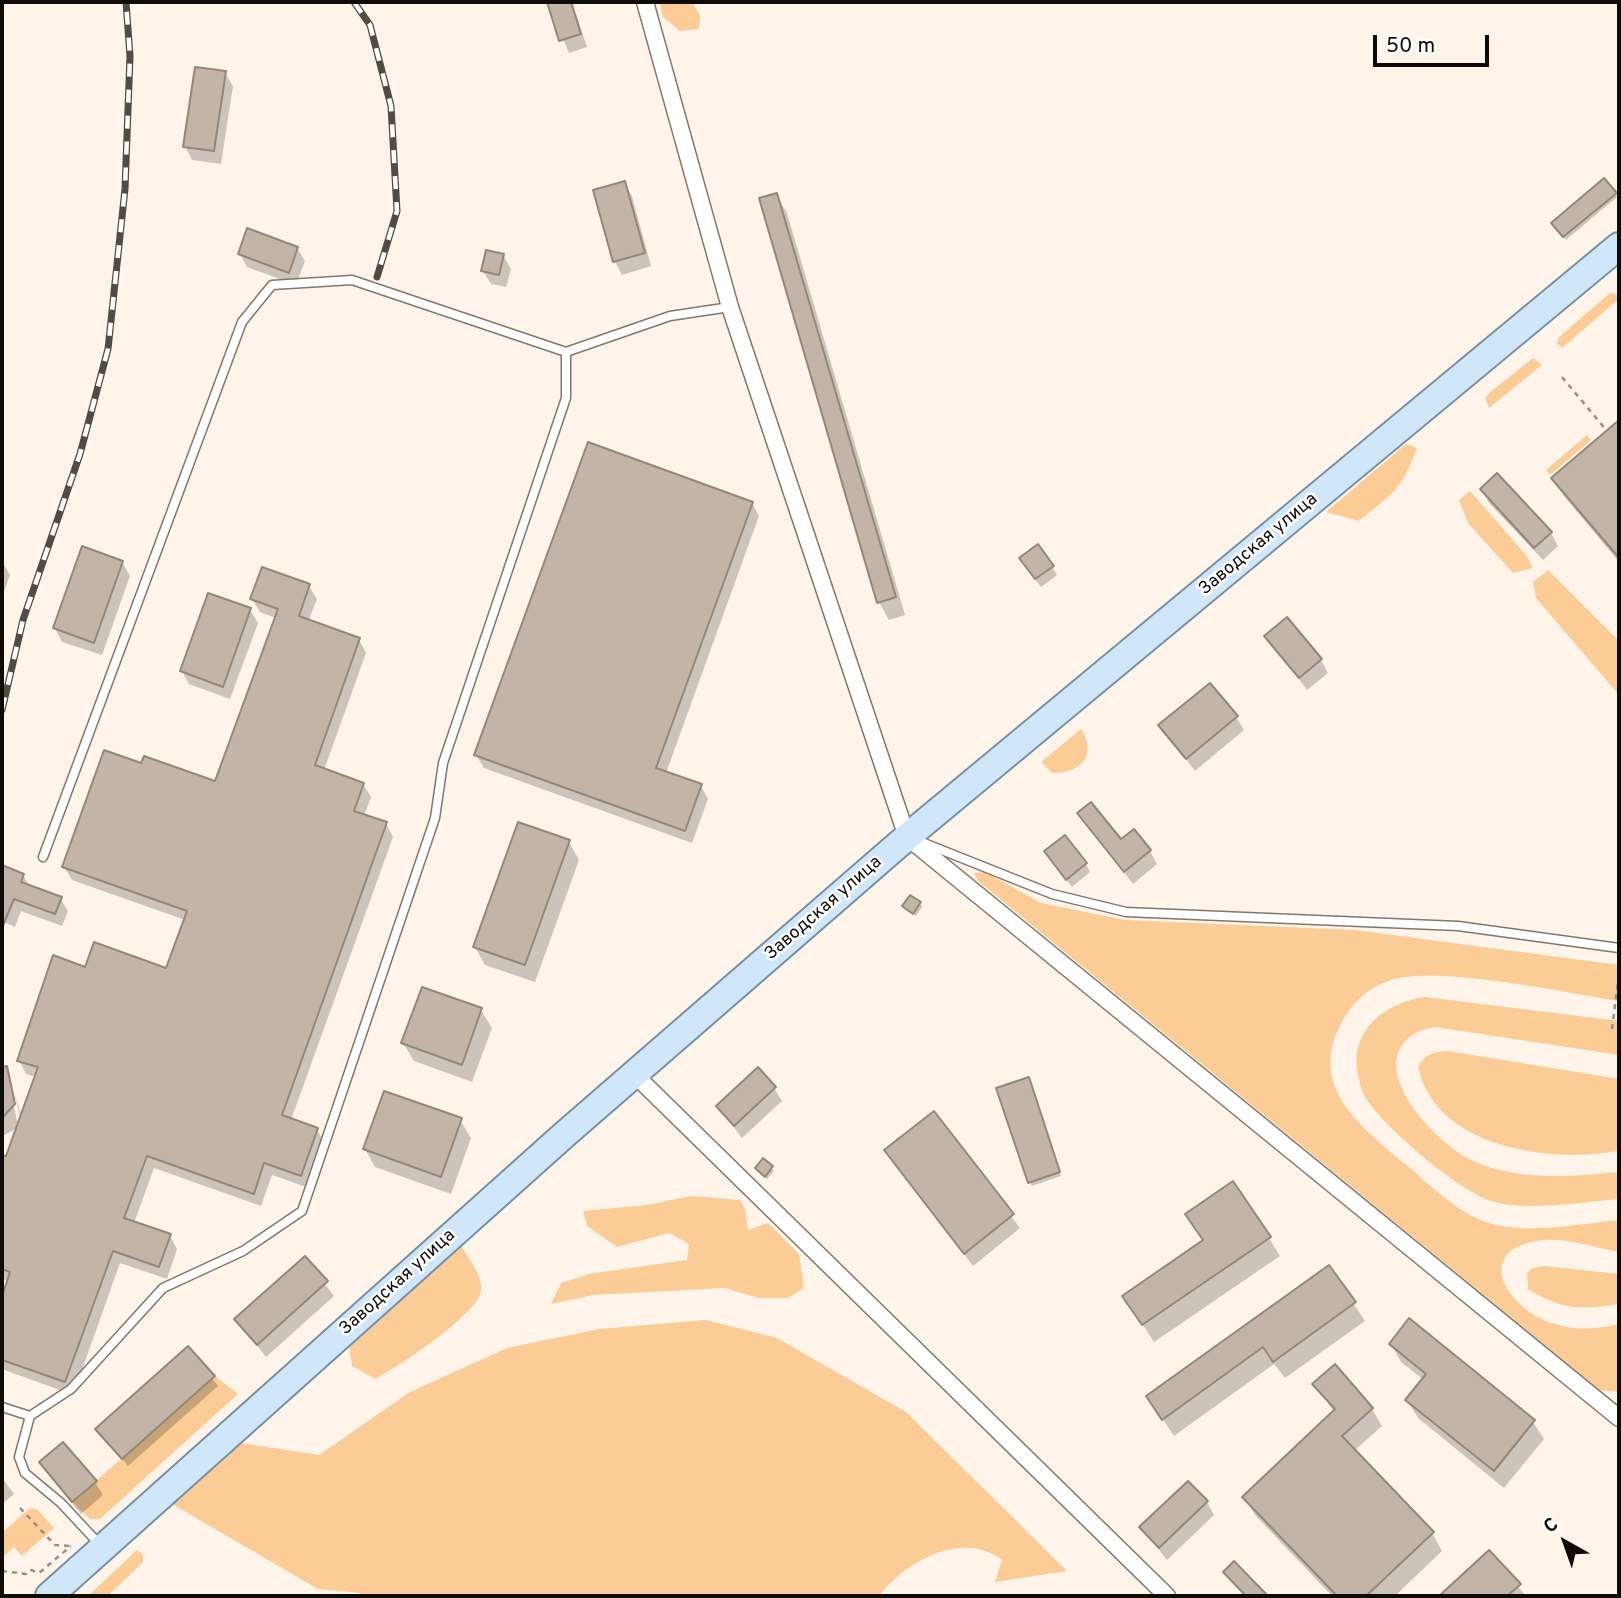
<!DOCTYPE html>
<html>
<head>
<meta charset="utf-8">
<style>
	body { margin:0 }
	#map { position:relative; width:1621px; height:1598px; overflow:hidden; background:#fff4e9; font-family:Overpass,sans-serif }
	canvas { display:block }
	.frame { position:absolute; inset:0; border:4px solid #0f0b06; pointer-events:none }
	.north { position:absolute; left:1530px; top:1507px; width:70px; height:70px; -webkit-text-stroke:5px #fff; paint-order:stroke; rotate:320deg; font-size:19px; font-weight:700; line-height:28px; text-align:center; color:#0f0b06 }
	.north::after { content:''; display:block; margin:auto; width:24px; height:32px; background:#0f0b06; clip-path:polygon(50% 0,100% 100%,50% 72%,0 100%) }
	.scale { position:absolute; left:1373px; top:35px; width:116px; height:32px; box-sizing:border-box; border:4px solid #0f0b06; border-top:0; padding-left:9px; font-size:21px; line-height:24px; white-space:nowrap; color:#0f0b06; -webkit-text-stroke:5px #fff; paint-order:stroke }
</style>
</head>
<body>
<div id="map">
<canvas width="1621" height="1598"></canvas>
<div class="frame"></div>
<div class="north">С</div>
<div class="scale">50 m</div>
</div>
<script>
const context = document.querySelector('canvas').getContext('2d');
context.lineJoin = 'round';
function paint(path, color) { context.fillStyle = color; context.fill(path, 'evenodd'); }
function trace(path, color, width, dash) { context.strokeStyle = color; context.lineWidth = width; context.lineCap = dash ? 'butt' : 'round'; context.setLineDash(dash || []); context.stroke(path); }
function label(font, color, halo, rows, align = 'center') {
  context.font = font + ' Overpass,sans-serif'; context.lineWidth = 5; context.setLineDash([]); context.textBaseline = 'middle'; context.strokeStyle = halo; context.fillStyle = color; for (const [text, x, y, turn = 0] of rows) {
    context.save(); context.translate(x, y); context.rotate((+turn || 0) * Math.PI / 180); context.textAlign = isNaN(turn) ? turn : align; if (halo) context.strokeText(text, 0, 0); context.fillText(text, 0, 0); context.restore();
  }
}
paint(new Path2D(`
	M660,2H692L700,15L699,29L680,31L663,17Z
	M1610,293L1616,294L1619,299L1562,348L1557,343L1558,338Z
	M1533,358L1542,365L1489,408L1485,398L1489,393Z
	M1587,435L1591,440L1550,475L1546,470Z
	M1406,444L1417,448C1402,490 1392,494 1359,521L1326,512Z
	M1470,491L1526,555L1533,568L1513,573L1468,523L1459,500Z
	M1548,570L1619,641V695L1536,598L1533,582Z
	M1081,729C1098,754 1081,774 1052,773L1041,762Z
	M985,872L1041,903L1125,920L1355,930L1619,965V1001C1567,993 1433,964 1388,981C1368,988 1352,1003 1342,1022C1305,1088 1364,1129 1410,1168C1431,1186 1452,1207 1478,1219C1519,1237 1576,1224 1619,1220V1252C1595,1248 1570,1238 1545,1240C1469,1247 1506,1310 1555,1324C1577,1331 1598,1329 1619,1324V1392L1600,1390L978,881L974,873Z
	M1425,997L1619,1021V1055L1435,1027C1428,1029 1420,1030 1414,1034C1362,1067 1437,1144 1471,1160C1517,1181 1570,1177 1619,1172V1199C1582,1202 1527,1212 1491,1201C1458,1190 1386,1129 1367,1100C1362,1094 1360,1083 1358,1075C1349,1030 1385,1003 1425,997Z
	M1448,1051L1619,1079V1151C1551,1163 1436,1149 1418,1067C1426,1053 1433,1052 1448,1051Z
	M691,1196L740,1200L745,1209L748,1230L768,1223L799,1254L804,1288L788,1298H759L724,1288L593,1295L551,1304L561,1283L589,1274L687,1260L689,1244L669,1233L617,1247L587,1226L583,1211L647,1205Z
	M460,1243C466,1257 484,1275 481,1291C478,1314 397,1368 375,1379L352,1366L349,1347L361,1332Z
	M1544,1266L1619,1274V1304C1581,1310 1561,1310 1528,1289L1527,1274L1532,1268Z
	M706,1320L777,1338L906,1412L1067,1571L995,1582L1002,1560C962,1529 905,1562 879,1596H360V1593L318,1589L172,1504L240,1443L319,1455L410,1392L507,1348L599,1329Z
	M215,1376L238,1394L100,1519H90L72,1502Z
	M30,1508L38,1510L54,1528L22,1556L14,1547L2,1558V1533Z
	M137,1550L143,1554V1562L108,1596H88Z`), '#fbcc96');
paint(new Path2D(`
	M548,2H572L587,47L569,53Z
	M225,73L233,86L221,164L192,160L185,146Z
	M624,183L632,196L651,266L622,275L615,262L595,191Z
	M1615,194L1617,197L1566,240L1555,227Z
	M776,195L787,213L905,615L889,620L879,602Z
	M297,248L305,261L296,285L247,267L240,254Z
	M503,255L511,269L506,287L491,284L483,271Z
	M1619,423V562L1564,496L1554,478Z
	M1482,489L1551,533L1558,546L1543,560L1489,503Z
	M752,503L759,516L666,773L701,786L708,799L692,843L484,768L476,755Z
	M2,561L10,575L2,597Z
	M122,562L130,576L102,655L62,642L55,628Z
	M1026,567H1052L1057,575L1041,587Z
	M309,586L317,599L308,622L359,640L366,653L324,770L363,784L371,797L364,816L386,824L393,837L291,1120L317,1130L325,1143L309,1188L272,1175L261,1206L154,1168L134,1223L170,1236L177,1249L167,1279L120,1263L73,1395L2,1369V1301L9,1281L2,1279V1157L7,1159L18,1128L2,1136V1072L9,1083L17,1121L21,1120L14,1092L22,1117L36,1077L26,1074L19,1060L86,969L167,970L185,920L72,880L64,867L142,765L216,783L276,618L260,612L252,599Z
	M250,610L258,623L230,699L189,684L182,671Z
	M1267,636L1321,660L1328,673L1307,690Z
	M1236,717L1244,730L1195,771L1161,726Z
	M1079,813L1121,842L1150,851L1157,864L1133,884Z
	M569,842L579,860L535,982L485,965L475,947Z
	M1051,860L1086,864L1090,872L1072,887Z
	M2,867L23,875L30,887L60,898L68,911L62,926L21,911L15,927L2,921Z
	M920,903L922,907L916,916L904,906Z
	M481,1010L492,1028L472,1082L414,1061L403,1043Z
	M1030,1083L1061,1176L1032,1186L1030,1182Z
	M774,1088L782,1101L742,1138L718,1106Z
	M933,1114L1020,1228L973,1266L886,1151Z
	M460,1120L471,1138L451,1194L375,1167L365,1149Z
	M763,1160L774,1171L767,1179L757,1168Z
	M1198,1232L1269,1238L1280,1256L1154,1342L1124,1296L1204,1241Z
	M305,1259L334,1296L266,1357L237,1320Z
	M1329,1267L1365,1321L1285,1378L1274,1364L1174,1436L1148,1397Z
	M1391,1344L1533,1422L1544,1439L1504,1488L1418,1418L1407,1400L1424,1380L1401,1362Z
	M188,1349L218,1386L128,1466L97,1429Z
	M1315,1384L1372,1409L1382,1426L1354,1451L1432,1533L1442,1551L1395,1596H1332L1255,1515L1244,1497L1334,1412Z
	M41,1463L95,1482L103,1495L81,1514Z
	M2,1478L14,1494L2,1504Z
	M1207,1502L1214,1515L1167,1560L1142,1528Z
	M1489,1552L1526,1596H1441Z
	M1234,1564L1265,1596H1245L1230,1580L1225,1572Z`), '#0003');
const building = new Path2D(`
	M547,2H571L581,34L559,41Z
	M195,67L226,71L214,151L183,147Z
	M1604,178L1617,193L1563,237L1551,223Z
	M625,181L645,253L613,262L593,190Z
	M777,193L896,597L877,603L759,198Z
	M247,228L298,247L289,273L238,254Z
	M486,250L504,254L499,275L481,271Z
	M1619,420V558L1551,478Z
	M588,442L753,502L656,768L702,784L685,831L474,755Z
	M1497,473L1552,532L1534,548L1480,489Z
	M1038,544L1054,566L1035,579L1019,558Z
	M82,546L123,561L94,643L53,628Z
	M262,567L310,584L299,616L360,638L315,765L364,783L354,811L387,822L282,1115L318,1128L301,1176L264,1163L254,1194L147,1156L124,1218L171,1234L159,1267L113,1251L65,1382L2,1360V1296L10,1272L2,1269V1155L6,1156L38,1067L17,1061L53,955L85,967L94,942L166,968L187,911L62,867L104,750L141,763L144,756L215,781L278,609L250,599Z
	M208,593L251,608L223,687L180,671Z
	M1287,617L1322,659L1299,678L1264,636Z
	M1210,683L1238,716L1186,759L1158,725Z
	M1091,802L1121,839L1134,829L1151,850L1124,872L1077,813Z
	M518,822L570,840L525,965L473,947Z
	M1065,835L1087,863L1066,880L1044,851Z
	M2,865L24,874L21,882L62,897L55,914L14,899L2,928Z
	M910,895L921,902L913,914L902,906Z
	M422,987L482,1008L462,1065L401,1043Z
	M7,1066L15,1104L2,1118V1067Z
	M758,1067L776,1087L734,1126L716,1106Z
	M1029,1077L1060,1172L1028,1183L996,1088Z
	M384,1091L462,1118L441,1177L363,1149Z
	M934,1111L1014,1214L964,1254L884,1150Z
	M763,1158L773,1166L765,1177L755,1168Z
	M1233,1181L1271,1237L1142,1325L1122,1296L1203,1240L1185,1214Z
	M305,1256L328,1281L257,1345L234,1319Z
	M1329,1265L1356,1302L1273,1362L1263,1347L1162,1420L1146,1396Z
	M1409,1318L1535,1420L1494,1471L1405,1400L1426,1374L1389,1344Z
	M188,1346L215,1376L122,1459L95,1429Z
	M1335,1364L1373,1408L1342,1436L1434,1532L1366,1596H1337L1242,1497L1335,1409L1312,1384Z
	M63,1442L97,1481L72,1502L39,1462Z
	M1188,1481L1208,1501L1159,1548L1139,1527Z
	M1489,1550L1521,1584L1507,1596H1439Z
	M1234,1561L1268,1596H1246L1223,1572Z`);
paint(building, '#c2b5a7');
trace(building, '#93877a', 2);
const lane = new Path2D(`
	M919,841L1052,894L1126,912L1458,926L1619,948
	M43,857L242,322L272,285L352,280L566,352L670,316L730,307
	M2,1407L30,1416L71,1389L163,1288L243,1251L302,1211L435,818L443,763L566,398V352
	M30,1416L19,1457L25,1473L61,1503L101,1546`);
const street = new Path2D(`
	M645,2L730,307L907,837L1619,1418
	M634,1074L1167,1596`);
const primary = new Path2D(`
	M49,1596L564,1135L907,837L1619,246`);
trace(lane, '#827669', 11);
trace(street, '#827669', 19);
trace(primary, '#7890a3', 30);
trace(new Path2D(`
	M1562,377L1607,431
	M1612,1029L1619,974
	M20,1508L55,1545L71,1546
	M2,1571L26,1574L31,1570L39,1573L71,1546`), '#978f86', 2.5, [5, 5]);
trace(lane, '#fff', 8);
trace(street, '#fff', 16);
trace(primary, '#d0e7fa', 26);
const rail = new Path2D(`
	M354,2L370,25L391,106L397,211L377,277
	M2,710L23,620L80,454L108,349L125,189L130,56L126,2`);
trace(rail, '#504b44', 7);
trace(rail, '#fff', 4.5, [13]);
label('18px', '#0f0b06', '#fff', [
	["Заводская улица",1259,545,-40],
	["Заводская улица",824,909,-41],
	["Заводская улица",398,1283,-42]
]);
</script>
</body>
</html>
